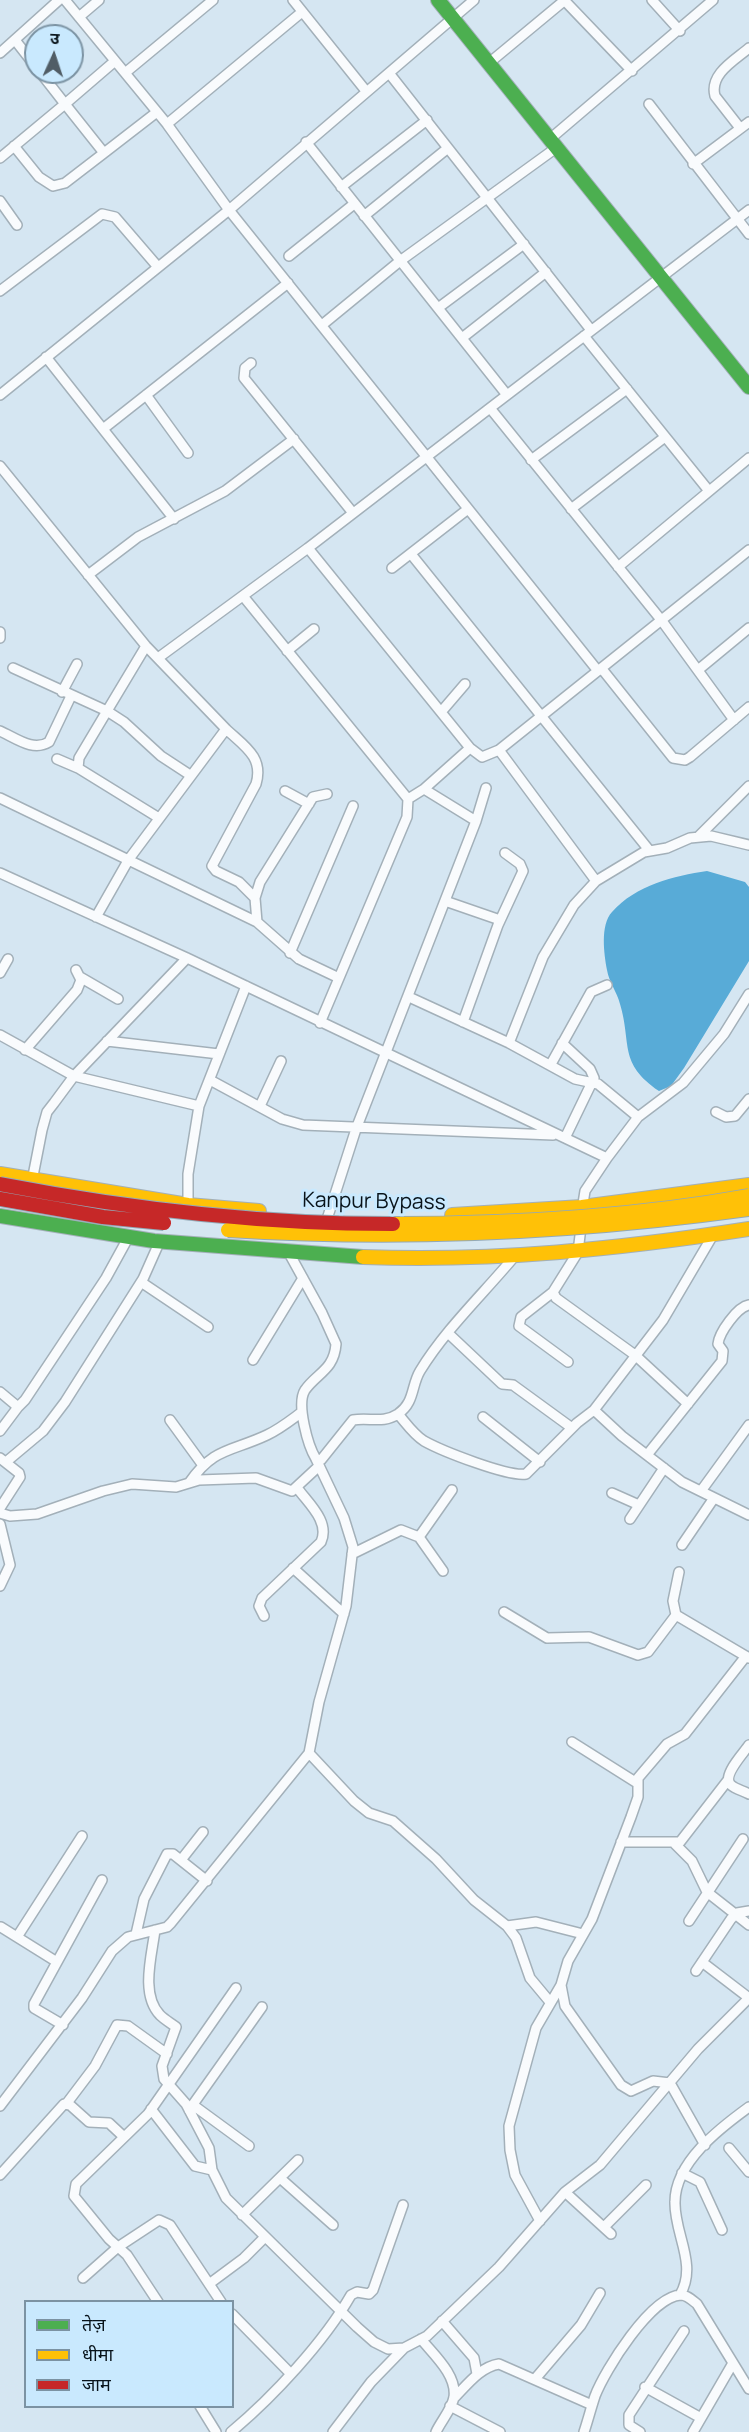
<!DOCTYPE html>
<html>
<head>
<meta charset="utf-8">
<style>
	body { margin:0 }
	#map { position:relative; width:749px; height:2432px; overflow:hidden; background:#d5e6f2; font-family:Manrope,"Noto Sans Devanagari",sans-serif }
	canvas { display:block }
	.legend { position:absolute; left:24px; top:2300px; width:210px; height:108px; box-sizing:border-box; background:#c9e9fe; border:2px solid #7c93a3; margin:0; padding:8px 10px; list-style:none; font-size:18px; color:#08131a }
	.legend li { display:flex; align-items:center; gap:12px; height:30px }
	.legend b { width:30px; border:2px solid #7c93a3 }
	.north { position:absolute; left:24px; top:24px; width:60px; height:60px; box-sizing:border-box; background:#c9e9fe; border:2px solid #7c93a3; border-radius:50%; rotate:3deg; font-size:16px; font-weight:700; line-height:24px; text-align:center; color:#08131a }
	.north::after { content:''; display:block; margin:auto; width:21px; height:27px; background:#505d66; clip-path:polygon(50% 0,100% 100%,50% 72%,0 100%) }
</style>
</head>
<body>
<div id="map">
<canvas width="749" height="2432"></canvas>
<ul class="legend">
<li><b style="height:8px;background:#4caf50"></b>तेज़</li>
<li><b style="height:8px;background:#ffc107"></b>धीमा</li>
<li><b style="height:8px;background:#c62828"></b>जाम</li>
</ul>
<div class="north">उ</div>
</div>
<script>
const context = document.querySelector('canvas').getContext('2d');
context.lineJoin = 'round';
function paint(path, color) { context.fillStyle = color; context.fill(path, 'evenodd'); }
function trace(path, color, width, dash) { context.strokeStyle = color; context.lineWidth = width; context.lineCap = dash ? 'butt' : 'round'; context.setLineDash(dash || []); context.stroke(path); }
function label(font, color, halo, rows, align = 'center') {
  context.font = font + ' Manrope,sans-serif'; context.lineWidth = 6; context.setLineDash([]); context.textBaseline = 'middle'; context.strokeStyle = halo; context.fillStyle = color; for (const [text, x, y, turn = 0] of rows) {
    context.save(); context.translate(x, y); context.rotate((+turn || 0) * Math.PI / 180); context.textAlign = isNaN(turn) ? turn : align; if (halo) context.strokeText(text, 0, 0); context.fillText(text, 0, 0); context.restore();
  }
}
paint(new Path2D(`
	M707,871L745,882L749,887V961L684,1068L671,1086L659,1091C618,1063 632,1044 620,1004C617,992 609,982 607,970C604,954 600,925 612,912C636,885 674,876 707,871Z`), '#58abd7');
const street = new Path2D(`
	M65,0L167,124L229,210L598,671
	M293,0L366,91
	M564,0L632,71
	M652,0L680,31
	M79,17L99,0
	M15,40L36,67
	M0,53L59,0
	M115,61L65,104L104,153L157,112
	M489,63L565,0
	M125,73L213,0
	M389,73L591,330
	M649,104L749,234
	M167,124L302,12
	M740,128L715,96C709,74 735,60 749,48
	M550,139L713,0
	M306,142L507,395
	M14,146L39,177L53,186L65,183L104,153
	M0,158L65,104L40,72
	M693,164L749,122
	M341,187L427,120
	M0,201L17,225
	M364,216L448,148
	M289,256L354,204
	M0,291L102,214L115,217L158,267
	M438,308L524,244
	M322,325L400,261L556,148
	M584,336L709,491
	M462,338L546,272
	M46,357L174,519
	M251,363L245,368L244,378L353,513
	M0,395L229,210L474,0
	M146,395L188,453
	M103,429L288,283
	M531,460L627,389
	M0,466L146,646L226,729L129,859L96,917
	M571,509L665,437
	M308,548L470,748L482,757L499,750L749,550
	M411,554L649,850
	M618,567L749,458
	M392,568L468,509
	M88,575L138,537L225,491L294,439
	M243,596L408,799L424,789
	M0,632V638
	M287,651L314,629
	M158,658L308,548L490,408
	M13,668L107,711L146,646
	M602,669L673,758L685,760L690,757L749,707
	M698,670L749,628
	M62,692L77,664
	M441,712L465,684
	M734,720L662,621L490,408L749,210
	M226,729C244,746 264,757 256,784L212,866L216,871L239,882L255,898
	M0,731C16,738 33,752 49,742L71,696
	M499,750L596,881
	M57,759L78,768
	M285,791L309,804
	M0,798L257,922L299,959L339,978
	M159,818L78,768L79,758L107,711L124,722L161,756L190,775
	M476,821L486,788
	M699,836L749,786
	M0,873L187,958L607,1158L585,1191L582,1210
	M445,901L500,920
	M257,922L255,898L260,882L313,797L327,794
	M290,953L353,806
	M0,973L8,959
	M80,977L118,999
	M409,997L509,1043L575,1079L598,1084L638,1117L607,1158
	M463,1022L498,925L523,871L520,864L505,853
	M320,1023L407,817L408,799
	M0,1035L74,1076L199,1106
	M107,1041L219,1054
	M509,1043L543,957L574,905L596,881L644,852L667,848L690,838L711,836L749,845
	M562,1043L590,1069L594,1078L565,1138
	M25,1050L77,990L81,980L76,970
	M551,1064L591,992L607,985
	M210,1080L282,1119L303,1125L553,1135
	M260,1106L281,1061
	M716,1112L726,1117L735,1116L749,1099
	M638,1117L683,1083L724,1034L749,994
	M32,1181L42,1130L47,1112L54,1103L74,1076L187,958
	M188,1205V1174L199,1106L246,986
	M328,1216L356,1129L476,821L424,789L470,748
	M581,1227L578,1252L553,1292L556,1298L635,1355L688,1404
	M289,1253L322,1313L336,1344C334,1370 317,1373 305,1390C296,1404 308,1446 316,1459L321,1460L353,1420C369,1417 383,1424 398,1414C415,1402 411,1386 420,1371C445,1330 483,1294 514,1257
	M141,1282L208,1327
	M553,1292L521,1317L519,1326L568,1362
	M449,1334L502,1384L513,1385L572,1428
	M253,1360L303,1278
	M0,1392L18,1407L25,1400L106,1278L128,1238
	M594,1410L622,1436L682,1482L749,1515
	M398,1414C406,1423 413,1434 424,1441C442,1451 508,1477 526,1474L577,1423L594,1410L663,1320L713,1235
	M483,1417L540,1462
	M170,1420L202,1464
	M0,1431L18,1407
	M647,1455L722,1361L723,1351L718,1344C719,1333 737,1307 749,1305
	M0,1458L19,1473L20,1477L0,1508
	M6,1462L43,1431L65,1402L143,1279L159,1243
	M189,1483C214,1447 231,1452 267,1435C280,1429 291,1420 302,1412
	M701,1491L749,1425
	M612,1493L639,1505
	M0,1513L10,1516L37,1514L103,1491L132,1484L176,1487L199,1480L256,1478L292,1491L319,1466
	M630,1519L664,1468
	M0,1524L10,1565L0,1586
	M419,1537L452,1490
	M682,1545L714,1498
	M352,1554L401,1530L419,1537L443,1571
	M293,1568L344,1614
	M679,1572L673,1601L676,1615L749,1658
	M504,1612L547,1638L589,1637L638,1655L648,1652L676,1615
	M264,1616L259,1606L262,1598L321,1542C330,1522 309,1504 298,1489
	M572,1742L637,1783
	M749,1745C744,1753 721,1776 731,1785C735,1789 744,1791 749,1794
	M309,1753L354,1801L369,1813L393,1821L436,1859L474,1900L507,1926L516,1938L530,1978L550,2002
	M621,1842H680L728,1780
	M675,1844L692,1861L707,1892L749,1925
	M181,1860L203,1832
	M689,1921L743,1839
	M507,1926L536,1922L583,1934
	M1,1927L57,1962
	M155,1930C152,1955 140,1994 160,2015C165,2020 171,2023 176,2027L162,2066L164,2079L186,2104L209,2148L212,2170L226,2198L357,2327L374,2342L388,2349L404,2348L427,2336L499,2267L565,2192L600,2165L698,2049L749,1998
	M136,1934L144,1899L167,1854H173L207,1881
	M17,1937L82,1836
	M702,1962L749,1998
	M696,1971L731,1919L737,1913L749,1911
	M63,2025L34,2008V2004L102,1880
	M67,2103L95,2066L117,2025L128,2026L167,2054
	M193,2105L249,2146
	M0,2106L82,1998L112,1951L128,1937L167,1927L171,1923L309,1753L319,1702L346,1606L353,1547L344,1518L316,1459
	M151,2109L195,2166L212,2170
	M189,2110L262,2007
	M705,2145L670,2083L653,2081L631,2091L621,2085L565,2006L561,1985L568,1961L592,1919L631,1817L638,1797V1778L667,1744L685,1734L746,1656
	M729,2148L749,2172
	M682,2173L700,2182L722,2230
	M0,2175L64,2104L70,2105L89,2122L109,2123L124,2137
	M280,2178L333,2225
	M565,2192L611,2234
	M242,2215L298,2160
	M540,2221L515,2175L510,2150L509,2126L536,2028L561,1985
	M604,2227L646,2185
	M83,2278L118,2247L159,2220L170,2225L221,2302
	M209,2284L244,2258L264,2238
	M680,2295C698,2264 674,2234 675,2202C675,2162 720,2128 749,2107
	M158,2302L127,2255L109,2239L74,2196L76,2184L148,2114L236,1988
	M232,2314L290,2373
	M442,2321L474,2358L477,2374
	M421,2339C434,2355 457,2375 454,2397C452,2409 441,2421 436,2432
	M535,2379L581,2325L600,2293
	M645,2387L701,2418
	M454,2398C467,2385 480,2367 499,2364L592,2405
	M200,2406L216,2432
	M450,2406L500,2432
	M231,2432C273,2397 324,2342 351,2295L357,2292L369,2294L373,2290L403,2205
	M333,2432L371,2382L404,2348
	M584,2432C588,2420 591,2408 595,2396C605,2370 651,2296 681,2295C687,2295 692,2300 697,2304L749,2389
	M640,2432L629,2425V2415L684,2331
	M693,2432L733,2363`);
const fast = new Path2D(`
	M438,0L749,387
	M0,1216L154,1241L363,1257`);
const slow = new Path2D(`
	M0,1174L188,1205L259,1211
	M452,1215L582,1207L749,1185
	M363,1257C494,1262 620,1249 749,1229`);
trace(street, '#a3b0b9', 12);
trace(fast, '#a3b0b9', 16);
trace(slow, '#a3b0b9', 16);
trace(street, '#f9fbfd', 9);
trace(fast, '#4caf50', 14);
trace(slow, '#ffc107', 14);
const slowBridge = new Path2D(`
	M393,1224C511,1224 632,1217 749,1196
	M228,1230C403,1241 575,1233 749,1209`);
const jamBridge = new Path2D(`
	M0,1184C130,1209 260,1224 393,1224
	M0,1199L103,1217L164,1223`);
trace(slowBridge, '#93a9b7', 16, []);
trace(jamBridge, '#93a9b7', 16, []);
trace(slowBridge, '#ffc107', 14);
trace(jamBridge, '#c62828', 14);
label('21px', '#08131a', '#c9e9fe', [
	["Kanpur Bypass",374,1202,1]
]);
</script>
</body>
</html>
